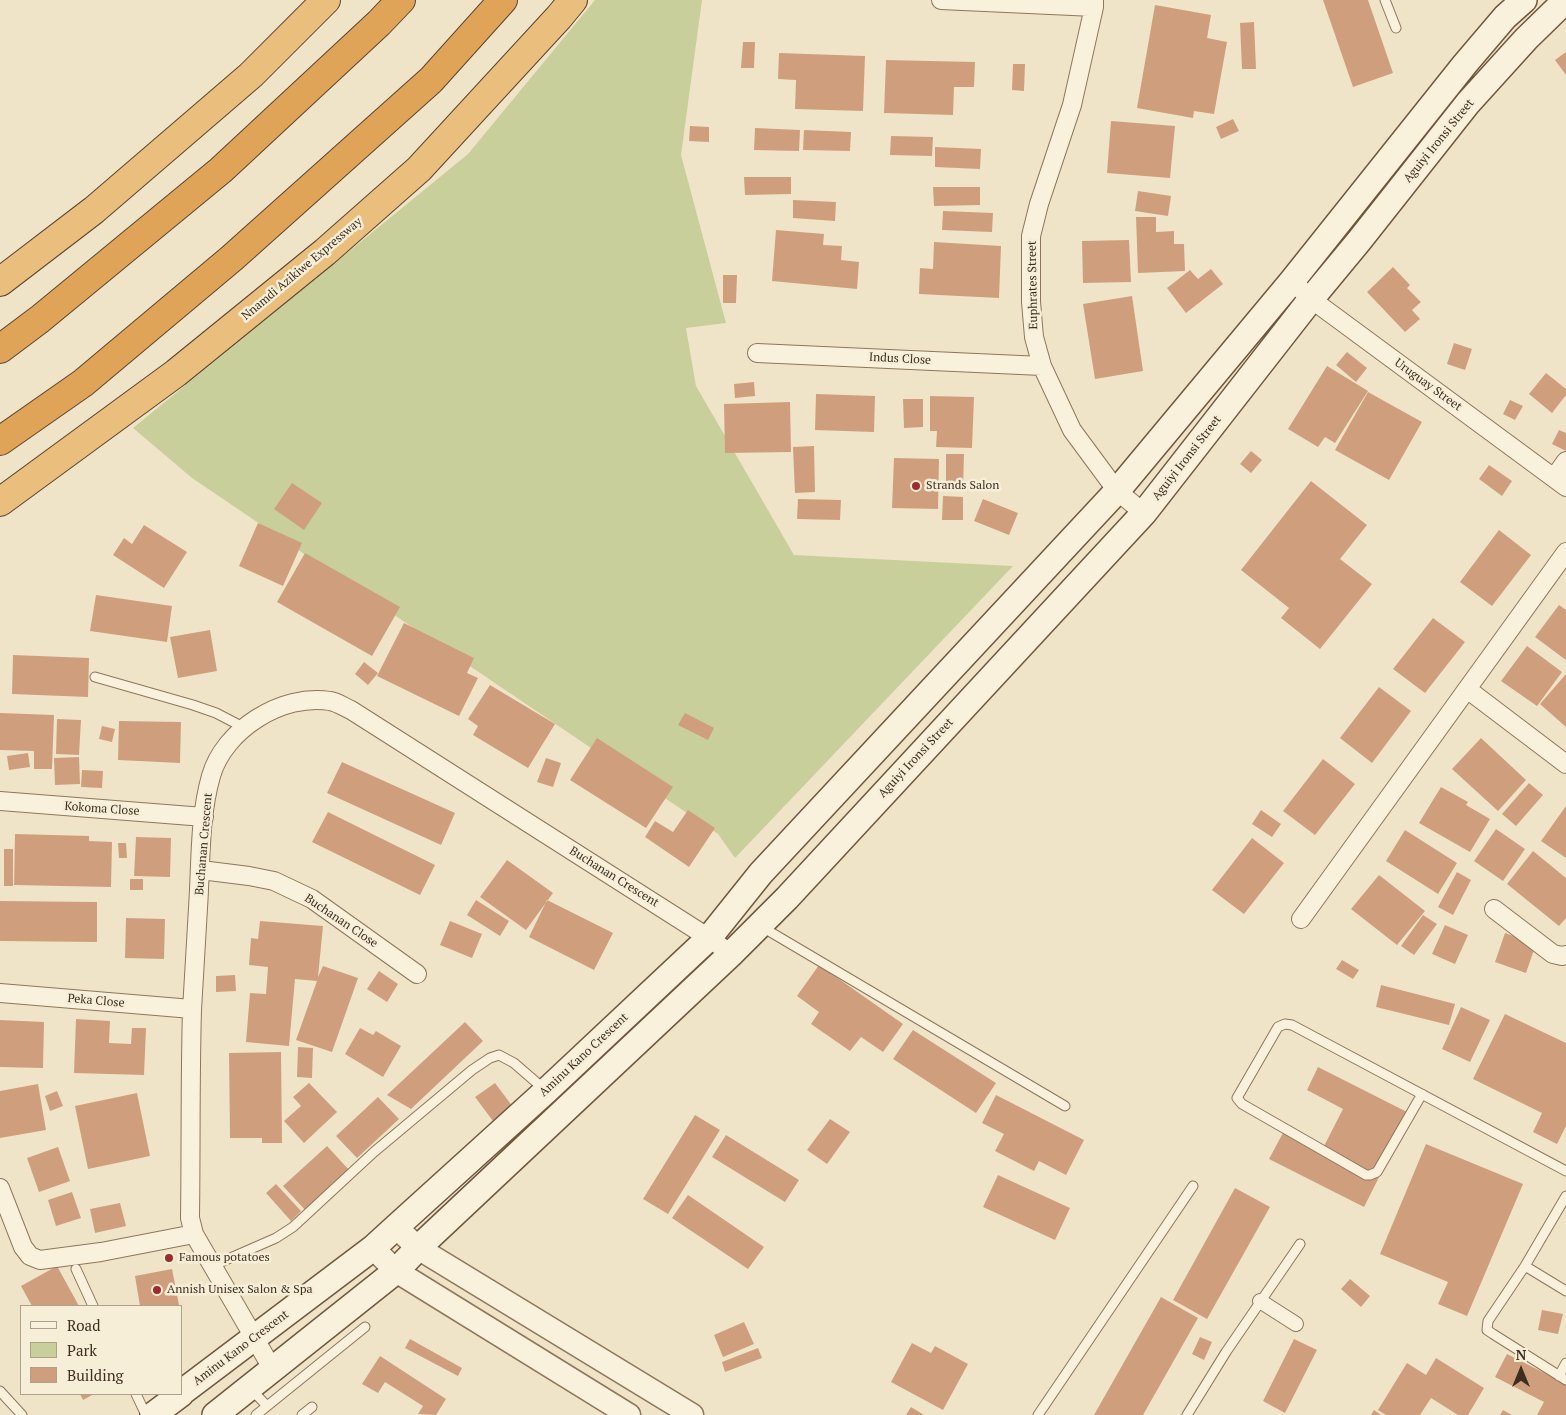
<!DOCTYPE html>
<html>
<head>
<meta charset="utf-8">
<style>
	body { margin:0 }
	#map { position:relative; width:1566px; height:1415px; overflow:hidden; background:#f0e4c8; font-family:"PT Serif",serif }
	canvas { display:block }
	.legend { position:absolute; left:20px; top:1305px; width:162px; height:90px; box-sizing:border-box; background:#f7eed8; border:1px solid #ada18e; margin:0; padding:6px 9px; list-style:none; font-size:15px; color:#3d2e20 }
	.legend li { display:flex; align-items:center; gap:10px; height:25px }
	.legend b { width:25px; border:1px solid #ada18e }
	.north { position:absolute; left:1496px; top:1345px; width:50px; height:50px; -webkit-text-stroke:4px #f7eed8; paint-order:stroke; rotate:0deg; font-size:14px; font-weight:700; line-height:20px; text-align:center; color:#3d2e20 }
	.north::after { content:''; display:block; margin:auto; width:18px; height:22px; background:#3d2e20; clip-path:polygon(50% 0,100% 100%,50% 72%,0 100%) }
</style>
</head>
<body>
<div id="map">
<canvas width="1566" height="1415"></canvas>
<ul class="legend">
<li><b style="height:6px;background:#faf1dc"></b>Road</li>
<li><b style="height:14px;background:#c9cf9b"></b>Park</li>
<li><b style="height:14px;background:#cf9f7d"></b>Building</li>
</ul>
<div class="north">N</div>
</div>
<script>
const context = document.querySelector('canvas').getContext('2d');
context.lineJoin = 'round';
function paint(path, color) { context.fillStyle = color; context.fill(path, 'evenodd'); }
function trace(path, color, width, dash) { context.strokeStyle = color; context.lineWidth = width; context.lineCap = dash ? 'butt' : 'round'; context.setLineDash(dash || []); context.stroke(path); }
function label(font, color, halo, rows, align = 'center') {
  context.font = font + ' "PT Serif",serif'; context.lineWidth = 5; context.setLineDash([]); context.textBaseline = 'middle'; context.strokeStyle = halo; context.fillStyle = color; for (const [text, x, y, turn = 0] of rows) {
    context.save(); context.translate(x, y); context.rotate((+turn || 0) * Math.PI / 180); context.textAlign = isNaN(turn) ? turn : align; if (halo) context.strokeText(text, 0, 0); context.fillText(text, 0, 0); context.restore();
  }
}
paint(new Path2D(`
	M595,0H702L681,155L726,323L686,328L696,386L794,555L1013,566L735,858L718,834L192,478L133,428L468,154Z`), '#c9cf9b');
paint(new Path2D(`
	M1323,0H1368L1393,73L1353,87Z
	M1155,5L1211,15L1207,38L1227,42L1214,114L1194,111L1193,118L1137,108Z
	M1254,22L1256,69H1242L1240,23Z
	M743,42H755L754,68H741Z
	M1566,52V75L1555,60Z
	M779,53L865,56L863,111L795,109L796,80L778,79Z
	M886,60L975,62L974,87H954L953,115L884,113Z
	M1013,64H1025L1024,91L1012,90Z
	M1233,119L1239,131L1221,139L1216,127Z
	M1111,121L1175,126L1170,178L1107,173Z
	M690,126L709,127V142L689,141Z
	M755,128L800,130L799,151L754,150Z
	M804,130L851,132L850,151L803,150Z
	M891,136L933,137L932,156L890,155Z
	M935,147L981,149L980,169L935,167Z
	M744,177H791V194L745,195Z
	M933,187H980V205L934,206Z
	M1138,191L1171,196L1168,216L1135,211Z
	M793,200L836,202L835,221L793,218Z
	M943,211L993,213L992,232L942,230Z
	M1136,217H1156V232L1174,231V244H1184L1185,271L1138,273Z
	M776,230L824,234L823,245L842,246L841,260L859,262L857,289L772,281Z
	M1129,240L1131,282L1083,283L1082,241Z
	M934,242L1001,246L999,298L919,294L920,268L933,269Z
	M1393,267L1410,285L1407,288L1421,302L1412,310L1420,319L1405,332L1367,292Z
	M1211,269L1223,284L1186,313L1167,288L1190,270L1198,279Z
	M723,275H737L736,303H723Z
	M1132,296L1143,371L1095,379L1083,304Z
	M1454,343L1472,349L1465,370L1447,364Z
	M1347,352L1367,368L1356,382L1336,365Z
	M1327,366L1368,391L1335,443L1325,437L1318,447L1288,429Z
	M1546,373L1566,389V395L1552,413L1529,394Z
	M754,382L755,396L735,398L734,384Z
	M1368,392L1422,422L1389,480L1335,450Z
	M816,394L875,396L874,432L815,430Z
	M930,396L974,397L972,448L936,447L937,431H930Z
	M903,399H923V427L904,428Z
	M1510,400L1523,406L1515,420L1503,414Z
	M790,402L791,452L725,453L724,404Z
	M1559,430L1566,433V451L1552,444Z
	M814,446L815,492L795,493L793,447Z
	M1251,451L1262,460L1251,473L1240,464Z
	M946,454H964L963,488L946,487Z
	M894,458L939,459L938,509L892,508Z
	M1489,465L1512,481L1502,496L1479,479Z
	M1311,481L1367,525L1340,559L1372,584L1320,649L1281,618L1289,608L1241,570Z
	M292,483L322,503L304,530L274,509Z
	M943,496L963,497V520H942Z
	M798,499L841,500L840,520L797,519Z
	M983,499L1018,513L1009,535L974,521Z
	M258,523L302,543L283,586L239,566Z
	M144,525L187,552L164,588L113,555L124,538L132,544Z
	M1499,530L1531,555L1492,606L1460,582Z
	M305,553L400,607L372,656L277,602Z
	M96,595L172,606L167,642L90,631Z
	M1559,605L1566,610V660L1535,637Z
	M1433,618L1465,642L1425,693L1393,669Z
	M404,623L474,658L467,673L478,678L459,716L377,676Z
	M210,630L217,671L178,678L170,637Z
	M1527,646L1562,672L1537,706L1501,681Z
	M13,655L89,658L88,697L12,694Z
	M364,662L378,673L368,685L355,674Z
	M1566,674V727L1540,704Z
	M490,685L555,724L528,768L473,735L478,726L468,719Z
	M1379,687L1411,711L1372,763L1340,738Z
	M0,713L54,715L52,769H34V751L0,750Z
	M685,713L714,728L708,740L678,725Z
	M57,719L81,720L79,755L56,754Z
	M119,721L181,722L180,763L118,760Z
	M102,726L115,729L112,742L99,739Z
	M597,738L673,787L646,828L570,780Z
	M1481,738L1526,780L1498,811L1452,769Z
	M28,753L30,767L9,770L7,756Z
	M79,757L80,784L55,785L54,758Z
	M546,758L561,763L553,787L537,782Z
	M1323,759L1355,784L1315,835L1283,811Z
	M342,762L455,813L441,845L327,793Z
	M82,770L103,771L102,788L81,787Z
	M1529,783L1543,795L1516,826L1502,814Z
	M1441,787L1468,802L1466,805L1490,819L1470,852L1419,823Z
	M1566,806V858L1541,841Z
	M688,810L715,828L689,867L645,837L655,821L673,832Z
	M1261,810L1281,824L1272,837L1252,824Z
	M328,812L435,865L420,895L312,842Z
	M1496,829L1525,849L1503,881L1474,861Z
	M1405,830L1457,863L1438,894L1386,861Z
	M15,834L89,836V841L112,842L111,887L14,885Z
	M136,837L171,838L170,877L134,876Z
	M1252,838L1284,863L1244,914L1212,890Z
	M118,843H126L127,858H119Z
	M4,849H13V886H4Z
	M1533,851L1566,878V918L1559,926L1507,884Z
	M507,860L553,893L526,930L480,897Z
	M1457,872L1471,880L1453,915L1438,907Z
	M1379,875L1425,911L1397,945L1351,909Z
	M130,879H143V890H130Z
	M476,900L509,921L500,936L467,915Z
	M547,900L613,933L594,970L529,937Z
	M0,901L97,902V942L0,941Z
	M1423,915L1437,924L1414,955L1401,946Z
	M126,918L165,919L164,959L125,958Z
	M260,921L323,926L318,977L323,966L358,978L332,1052L296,1040L317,981L295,979L289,1046L246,1042L250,993L266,994L268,967L249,965L251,938L258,939Z
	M450,921L482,934L472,958L440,945Z
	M1445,925L1468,935L1455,964L1432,954Z
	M1505,933L1536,944L1526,973L1495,962Z
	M1342,960L1359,970L1353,979L1336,969Z
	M819,965L903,1024L883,1052L861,1037L850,1051L811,1024L819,1012L797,996Z
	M379,971L398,984L387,1002L367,989Z
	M235,975L236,991L216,992V976Z
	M1381,985L1455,1004L1449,1025L1376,1007Z
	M1461,1007L1490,1020L1470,1062L1442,1049Z
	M1505,1014L1566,1043V1126L1557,1144L1533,1132L1542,1113L1473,1079Z
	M76,1019L110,1021L109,1043L131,1044L132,1028H146L144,1075L74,1073Z
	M0,1020L44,1022L43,1068L0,1067Z
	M465,1022L483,1041L411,1109L387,1095Z
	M360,1028L373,1035L376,1031L401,1046L383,1077L345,1054Z
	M913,1030L996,1083L976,1113L893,1059Z
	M298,1047L313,1048L312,1078L297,1077Z
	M281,1052L282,1143H262V1138H230L229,1053Z
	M1318,1067L1411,1114L1364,1207L1269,1159L1284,1131L1322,1150L1343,1109L1307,1090Z
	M309,1083L337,1112L304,1143L284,1121L301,1106L293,1097Z
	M495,1083L513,1107L493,1121L475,1097Z
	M38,1084L46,1130L0,1138V1091Z
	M57,1091L63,1106L50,1111L45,1096Z
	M137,1093L150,1156L88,1169L75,1106Z
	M996,1095L1084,1140L1066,1175L1039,1161L1034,1171L995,1151L1004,1134L982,1123Z
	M378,1097L399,1119L357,1158L336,1136Z
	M695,1115L720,1130L668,1214L643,1199Z
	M830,1119L850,1132L827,1164L807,1150Z
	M726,1135L799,1180L785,1202L712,1157Z
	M1426,1144L1523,1184L1467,1316L1438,1304L1448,1282L1380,1254Z
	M327,1146L350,1171L306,1211L283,1186Z
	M58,1147L70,1181L39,1192L27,1158Z
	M998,1175L1070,1208L1055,1240L983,1207Z
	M276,1184L301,1211L291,1221L266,1193Z
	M1235,1188L1270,1207L1207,1319L1173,1300Z
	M72,1192L81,1218L56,1226L48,1200Z
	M688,1195L764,1247L748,1269L672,1218Z
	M120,1203L126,1226L95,1233L90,1209Z
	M57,1266L79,1306H32L21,1286Z
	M172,1269L179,1305L140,1306L135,1276Z
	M1350,1279L1370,1296L1361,1307L1341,1289Z
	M1161,1297L1198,1318L1143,1415H1094Z
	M1542,1310L1563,1314L1558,1334L1538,1330Z
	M744,1322L754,1344L723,1357L714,1335Z
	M1200,1337L1212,1342L1204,1360L1192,1354Z
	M410,1339L462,1368L458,1376L405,1348Z
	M1294,1339L1317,1350L1285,1413L1263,1401Z
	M912,1343L931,1353L935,1346L968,1364L943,1410L891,1382Z
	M758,1348L762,1358L725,1372L722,1362Z
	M1507,1354L1566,1384V1415H1537L1544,1402L1495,1377Z
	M380,1356L446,1399L436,1415L418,1414L423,1406L385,1382L378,1393L362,1384Z
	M1436,1358L1484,1388L1468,1415H1458L1431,1398L1420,1415H1386L1378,1410L1407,1363L1426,1375Z
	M80,1394H94L83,1400Z
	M911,1407L924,1415H906Z
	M1374,1410L1381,1415H1371Z
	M1503,1410L1512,1415H1500Z`), '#cf9f7d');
const service = new Path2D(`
	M1385,0L1396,28
	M95,677L193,705L216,713L243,727
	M762,927L1065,1106
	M1422,1094L1377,1172L1370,1175H1366L1242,1104L1237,1098L1278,1027L1285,1024L1292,1025L1566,1171
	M1566,1196L1525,1266L1488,1321L1487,1330L1493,1334L1566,1380
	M212,1266L276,1238L293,1227L374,1152L472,1070L490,1058L499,1055L514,1063L544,1089
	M1525,1266L1566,1291
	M76,1269L93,1306
	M1559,1376L1566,1363
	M250,1388L267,1406
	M0,1391L22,1415
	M136,1394L146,1415
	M256,1415L365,1327
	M302,1415L312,1407
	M1038,1415L1193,1186
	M1187,1415L1226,1352L1300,1244`);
const pedestrian = new Path2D(`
	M1260,1301L1296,1324`);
const minor = new Path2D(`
	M941,0L1094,7
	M1094,0V7L1072,105L1039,204L1031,236V302L1034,337L1042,366L1072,430L1117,491L1144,513
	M1292,281L1311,299L1566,487
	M757,353L1042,366
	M1554,478L1566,461
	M1467,689L1566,764
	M0,801L204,817
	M201,870L249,876L274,881L312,899L417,974
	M1494,909L1553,954L1562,956L1566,955
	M1301,919L1566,552
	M0,993L192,1009
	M0,1188L23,1247L30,1256L40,1260L101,1252L194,1234
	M273,1370L194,1234L190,1218C191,1148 190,1079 192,1010C194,976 196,942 198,908C201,864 199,818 211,776C224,730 282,693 330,701C337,702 344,707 351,710L709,938L731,954`);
const tertiary = new Path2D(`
	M396,1227L418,1248L692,1415
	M373,1248L396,1271L629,1415`);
const secondary = new Path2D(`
	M181,1393L373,1248L396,1227L546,1091L709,938L761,873L1117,491L1292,281L1465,64L1505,17L1524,0
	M153,1415L181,1394
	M215,1415L396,1271L418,1248L731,954L787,898L1144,513L1311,299L1359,241L1468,103L1526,39L1566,0`);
const trunk = new Path2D(`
	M0,282L94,210L251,75L326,0
	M0,502L176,373L325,252L419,169L559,17L573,0`);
const motorway = new Path2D(`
	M0,349L40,319L221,170L379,23L401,0
	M0,441L83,383L232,258L431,80L503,0`);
trace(service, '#8d765c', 11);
trace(pedestrian, '#8d765c', 16);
trace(minor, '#8d765c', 20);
trace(tertiary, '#8d765c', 25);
trace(secondary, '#6f573f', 28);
trace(trunk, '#5b4430', 30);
trace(motorway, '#5b4430', 30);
trace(service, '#faf1dc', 9);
trace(pedestrian, '#faf1dc', 14);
trace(minor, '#faf1dc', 18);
trace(tertiary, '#faf1dc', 22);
trace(secondary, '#faf1dc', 25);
trace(trunk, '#eabe7c', 28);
trace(motorway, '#e0a458', 28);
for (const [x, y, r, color] of [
	[916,486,5,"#9e2a2b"],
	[169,1258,5,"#9e2a2b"],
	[157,1290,5,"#9e2a2b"]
]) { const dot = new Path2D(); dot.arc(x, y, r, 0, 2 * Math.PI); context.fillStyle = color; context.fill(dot); trace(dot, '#f7eed8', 2); }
label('12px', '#3d2e20', '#f7eed8', [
	["Aguiyi Ironsi Street",1439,141,-51],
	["Nnamdi Azikiwe Expressway",302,269,-40],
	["Euphrates Street",1033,285,-91],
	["Indus Close",900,359,3],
	["Uruguay Street",1428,385,36],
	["Aguiyi Ironsi Street",1187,458,-52],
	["Aguiyi Ironsi Street",916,758,-47],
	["Kokoma Close",102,809,4],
	["Buchanan Crescent",204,844,-85],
	["Buchanan Crescent",614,877,32],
	["Buchanan Close",341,921,34],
	["Peka Close",96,1001,5],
	["Aminu Kano Crescent",584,1055,-43],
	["Aminu Kano Crescent",241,1348,-37]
]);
label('12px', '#3d2e20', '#f7eed8', [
	["Strands Salon",926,486],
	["Famous potatoes",179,1258],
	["Annish Unisex Salon & Spa",167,1290]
], 'left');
</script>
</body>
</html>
